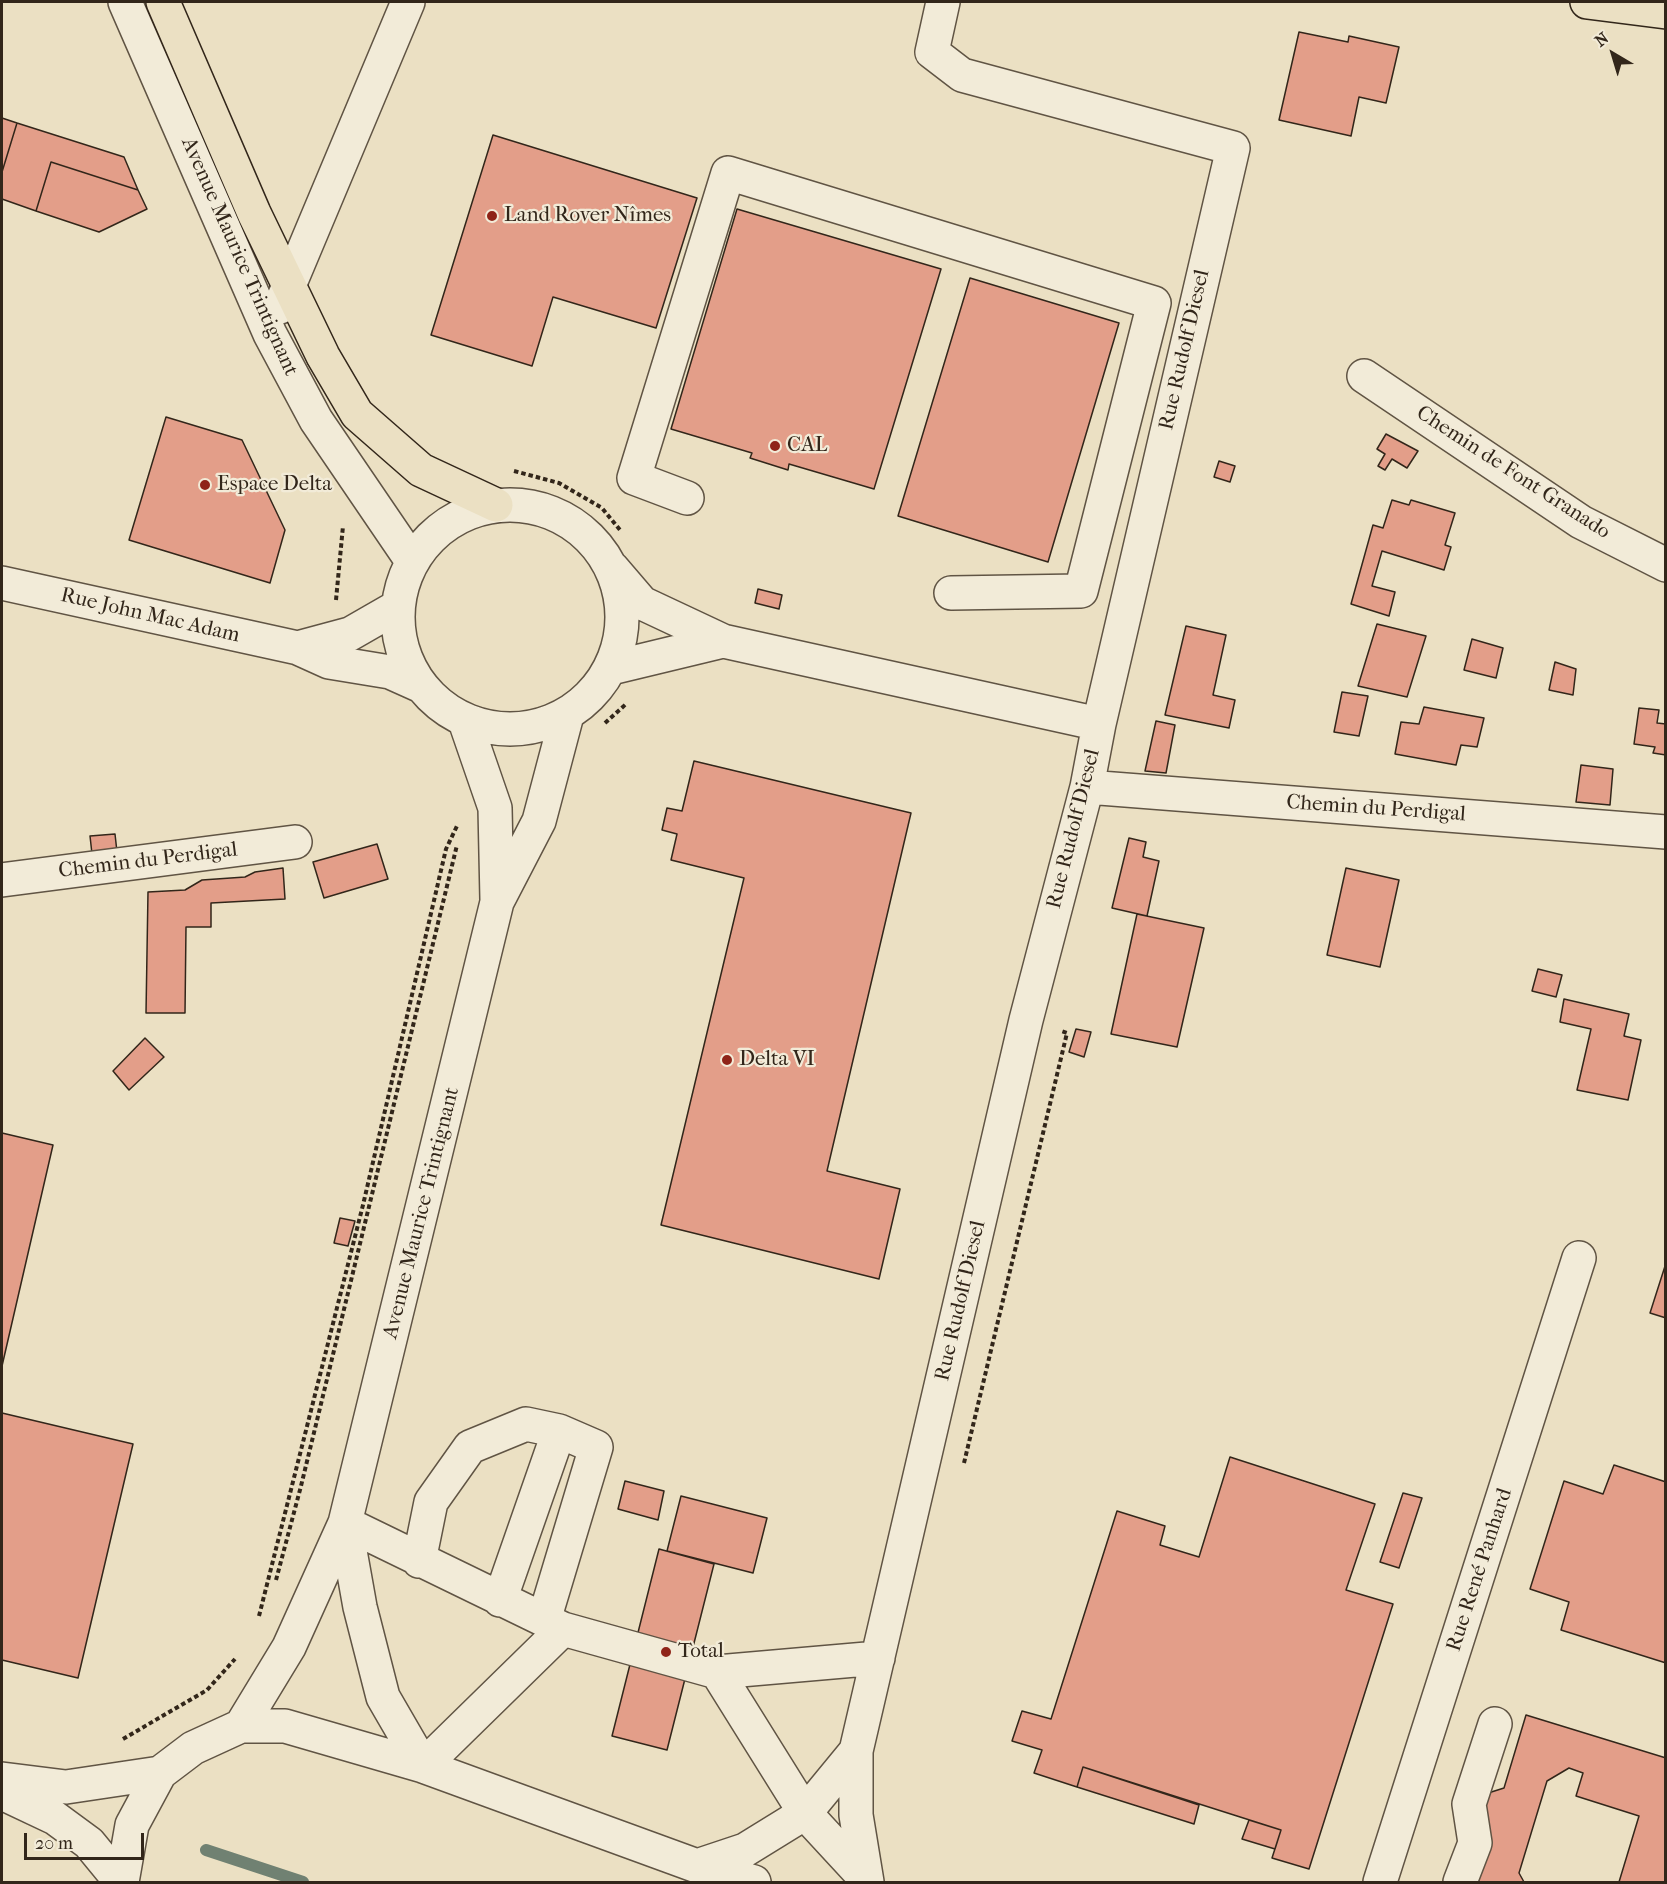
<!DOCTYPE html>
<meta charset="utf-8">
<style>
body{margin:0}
#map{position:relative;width:1667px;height:1884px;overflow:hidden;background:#ebe0c3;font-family:"IM FELL French Canon",serif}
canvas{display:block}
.frame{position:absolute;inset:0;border:3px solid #32261a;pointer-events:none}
.north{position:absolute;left:1583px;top:24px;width:60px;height:60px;-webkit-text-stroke:4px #f2ebd8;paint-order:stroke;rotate:322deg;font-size:16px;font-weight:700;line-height:24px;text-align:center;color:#32261a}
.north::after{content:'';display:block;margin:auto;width:21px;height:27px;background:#32261a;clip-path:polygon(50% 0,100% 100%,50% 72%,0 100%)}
.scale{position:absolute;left:24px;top:1833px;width:120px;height:27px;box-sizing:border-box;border:3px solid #32261a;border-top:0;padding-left:8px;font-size:18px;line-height:21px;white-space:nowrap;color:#32261a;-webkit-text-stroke:4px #f2ebd8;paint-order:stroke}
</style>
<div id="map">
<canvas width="1667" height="1884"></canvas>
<div class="frame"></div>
<div class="north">N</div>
<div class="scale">20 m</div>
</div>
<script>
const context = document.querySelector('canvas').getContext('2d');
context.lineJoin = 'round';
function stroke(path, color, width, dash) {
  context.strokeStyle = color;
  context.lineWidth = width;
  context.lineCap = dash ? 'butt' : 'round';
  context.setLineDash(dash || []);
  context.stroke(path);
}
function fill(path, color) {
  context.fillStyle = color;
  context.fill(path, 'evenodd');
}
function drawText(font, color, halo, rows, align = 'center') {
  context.font = font + ' "IM FELL French Canon",serif';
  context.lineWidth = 4.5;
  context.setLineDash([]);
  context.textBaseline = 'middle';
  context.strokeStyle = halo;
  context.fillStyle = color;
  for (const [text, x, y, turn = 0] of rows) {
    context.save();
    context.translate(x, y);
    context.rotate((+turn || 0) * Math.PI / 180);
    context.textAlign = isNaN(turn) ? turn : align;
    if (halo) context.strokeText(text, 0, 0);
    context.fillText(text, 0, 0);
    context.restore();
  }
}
stroke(new Path2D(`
 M206 1850 303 1882`), '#708172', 12);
const building = new Path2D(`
 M1299 32 1348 42 1349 36 1399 47 1386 103 1359 97 1351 136 1279 120Z
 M2 118 17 123 2 172Z
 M17 123 124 157 138 190 51 162 36 211 2 199V172Z
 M493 135 697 198 656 328 553 297 532 366 431 335Z
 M51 162 138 190 147 209 99 232 36 211Z
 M737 209 941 269 874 489 789 464 788 470 750 458 752 453 671 429Z
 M970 278 1119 323 1048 562 898 516Z
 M166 417 242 440 285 530 270 583 129 540Z
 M1386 434 1418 451 1407 468 1392 459 1385 470 1378 466 1385 454 1377 449Z
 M1219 461 1235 466 1230 482 1214 477Z
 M1392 500 1409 505 1411 500 1455 513 1445 545 1451 547 1444 570 1382 551 1372 586 1395 592 1389 616 1351 604 1373 525 1383 528Z
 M758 589 782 595 779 609 755 603Z
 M1377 624 1426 636 1407 697 1358 686Z
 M1186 626 1226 635 1213 695 1235 700 1229 728 1165 715Z
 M1472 639 1503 648 1496 678 1464 670Z
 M1555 662 1576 669 1573 695 1549 690Z
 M1342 692 1368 696 1359 736 1334 732Z
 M1424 707 1484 718 1477 747 1461 745 1456 765 1395 754 1401 722 1419 724Z
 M1639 708 1659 710 1657 723 1666 724V755L1653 753 1655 747 1634 744Z
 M1156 721 1175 725 1166 773 1145 771Z
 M694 761 911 813 827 1171 900 1189 879 1279 661 1225 744 878 671 860 677 834 662 830 667 808 682 811Z
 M1581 765 1613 769 1610 805 1576 802Z
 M115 834 117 852 92 854 90 836Z
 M1129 838 1146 842 1143 857 1159 861 1147 916 1112 908Z
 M377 844 388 879 324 898 313 862Z
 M283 868 285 899 211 903V927H186L185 1013H146L148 892 185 890 202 880 245 877 255 872Z
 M1346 868 1399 880 1380 967 1327 955Z
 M1137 914 1204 928 1177 1047 1111 1034Z
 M1538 969 1562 975 1556 997 1532 991Z
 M1564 999 1629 1014 1624 1036 1641 1040 1628 1100 1577 1090 1591 1029 1560 1022Z
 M1076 1029 1091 1032 1084 1057 1069 1052Z
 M145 1038 164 1057 129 1090 113 1071Z
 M2 1133 53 1145 2 1366Z
 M340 1218 355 1221 348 1246 334 1243Z
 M1666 1263V1318L1650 1313Z
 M2 1413 133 1444 78 1678 2 1660Z
 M1230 1457 1375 1504 1346 1590 1393 1604 1309 1869 1272 1858 1281 1830 1083 1767 1077 1787 1034 1773 1042 1750 1012 1741 1022 1711 1051 1719 1117 1511 1165 1526 1160 1545 1199 1557Z
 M1614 1465 1666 1482V1663L1561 1630 1569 1602 1530 1589 1564 1481 1603 1494Z
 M625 1481 664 1491 658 1520 618 1509Z
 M1403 1493 1422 1498 1399 1568 1380 1562Z
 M681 1496 767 1518 753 1573 667 1551Z
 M659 1549 714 1564 667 1750 612 1736Z
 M1526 1715 1666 1758V1882H1619L1639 1816 1576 1796 1583 1773 1569 1768 1547 1781 1519 1873 1524 1882H1474L1487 1832 1485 1794 1504 1788Z
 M1083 1767 1199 1805 1194 1824 1077 1787Z
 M1249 1820 1281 1830 1275 1849 1242 1839Z`);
fill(building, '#e39e89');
stroke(building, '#32261a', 1.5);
const minor = new Path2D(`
 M125 2 270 334 316 420 412 561
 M280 307 408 2
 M1364 376 1581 522 1666 565
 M687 498 634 478 728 173 1154 303 1081 591 951 593
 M398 617a112 112 0 1 1 224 0a112 112 0 1 1-224 0Z
 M612 568 642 603 723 641 1099 724 1233 148 962 75 932 52 943 2
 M2 583 298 648 329 662 390 672 419 685
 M298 648 350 634 397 607
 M611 668 723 641
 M465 721 495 808 497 900
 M1087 787 1666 832
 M2 880 295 842
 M345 1523 563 1629 717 1672 878 1658
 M345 1523 360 1607 383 1697 423 1766 563 1629
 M419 1561 431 1502 470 1447 526 1424 559 1431 500 1600
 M544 1620 596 1447 559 1431
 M717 1672 805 1813 865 1878
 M241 1726 289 1647 345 1523 497 902 539 821 567 715
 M2 1779 66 1787 160 1773
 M2 1793 55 1818 89 1843 121 1882
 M697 1866 745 1850 805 1813 856 1751
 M122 1882 132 1825 160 1773 193 1748 241 1726H285L423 1766 697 1866 754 1882
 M867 1882 856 1815V1751L1026 1020 1087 787 1099 724
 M1380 1882 1579 1258
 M1460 1882 1475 1843 1469 1804 1495 1724`);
const highway = new Path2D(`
 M163 2 254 213 323 356 357 414 421 470 496 505
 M1587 2 1666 12`);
stroke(minor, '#605444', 36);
stroke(highway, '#32261a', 36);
stroke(new Path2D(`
 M514 471 559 483 602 508 620 530
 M336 600 343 526
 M605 723 626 704
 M964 1463 1067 1033 1061 1031
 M276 1580 301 1486 457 845
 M259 1616 363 1205 446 849 457 826
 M123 1739 207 1690 235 1659`), '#32261a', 4, [4.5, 3]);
stroke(minor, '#f2ebd8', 33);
stroke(highway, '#ebe0c3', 33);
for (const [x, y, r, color] of [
 [492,216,6,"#8f2418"],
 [775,446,6,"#8f2418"],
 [205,485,6,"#8f2418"],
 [727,1060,6,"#8f2418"],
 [666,1652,6,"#8f2418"]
]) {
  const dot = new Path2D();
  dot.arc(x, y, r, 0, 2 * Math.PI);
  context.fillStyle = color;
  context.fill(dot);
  stroke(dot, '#f2ebd8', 2);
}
drawText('21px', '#32261a', '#f2ebd8', [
 ["Land Rover Nîmes",504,216],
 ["CAL",787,446],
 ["Espace Delta",217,485],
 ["Delta VI",739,1060],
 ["Total",678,1652]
], 'left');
drawText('21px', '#32261a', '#f2ebd8', [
 ["Avenue Maurice Trintignant",239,257,66],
 ["Rue Rudolf Diesel",1185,350,-77],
 ["Chemin de Font Granado",1513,473,33],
 ["Rue John Mac Adam",150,616,13],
 ["Chemin du Perdigal",1376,809,4],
 ["Rue Rudolf Diesel",1074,829,-76],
 ["Chemin du Perdigal",148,861,-7],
 ["Avenue Maurice Trintignant",422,1213,-76],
 ["Rue Rudolf Diesel",961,1301,-77],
 ["Rue René Panhard",1480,1570,-72]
]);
</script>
